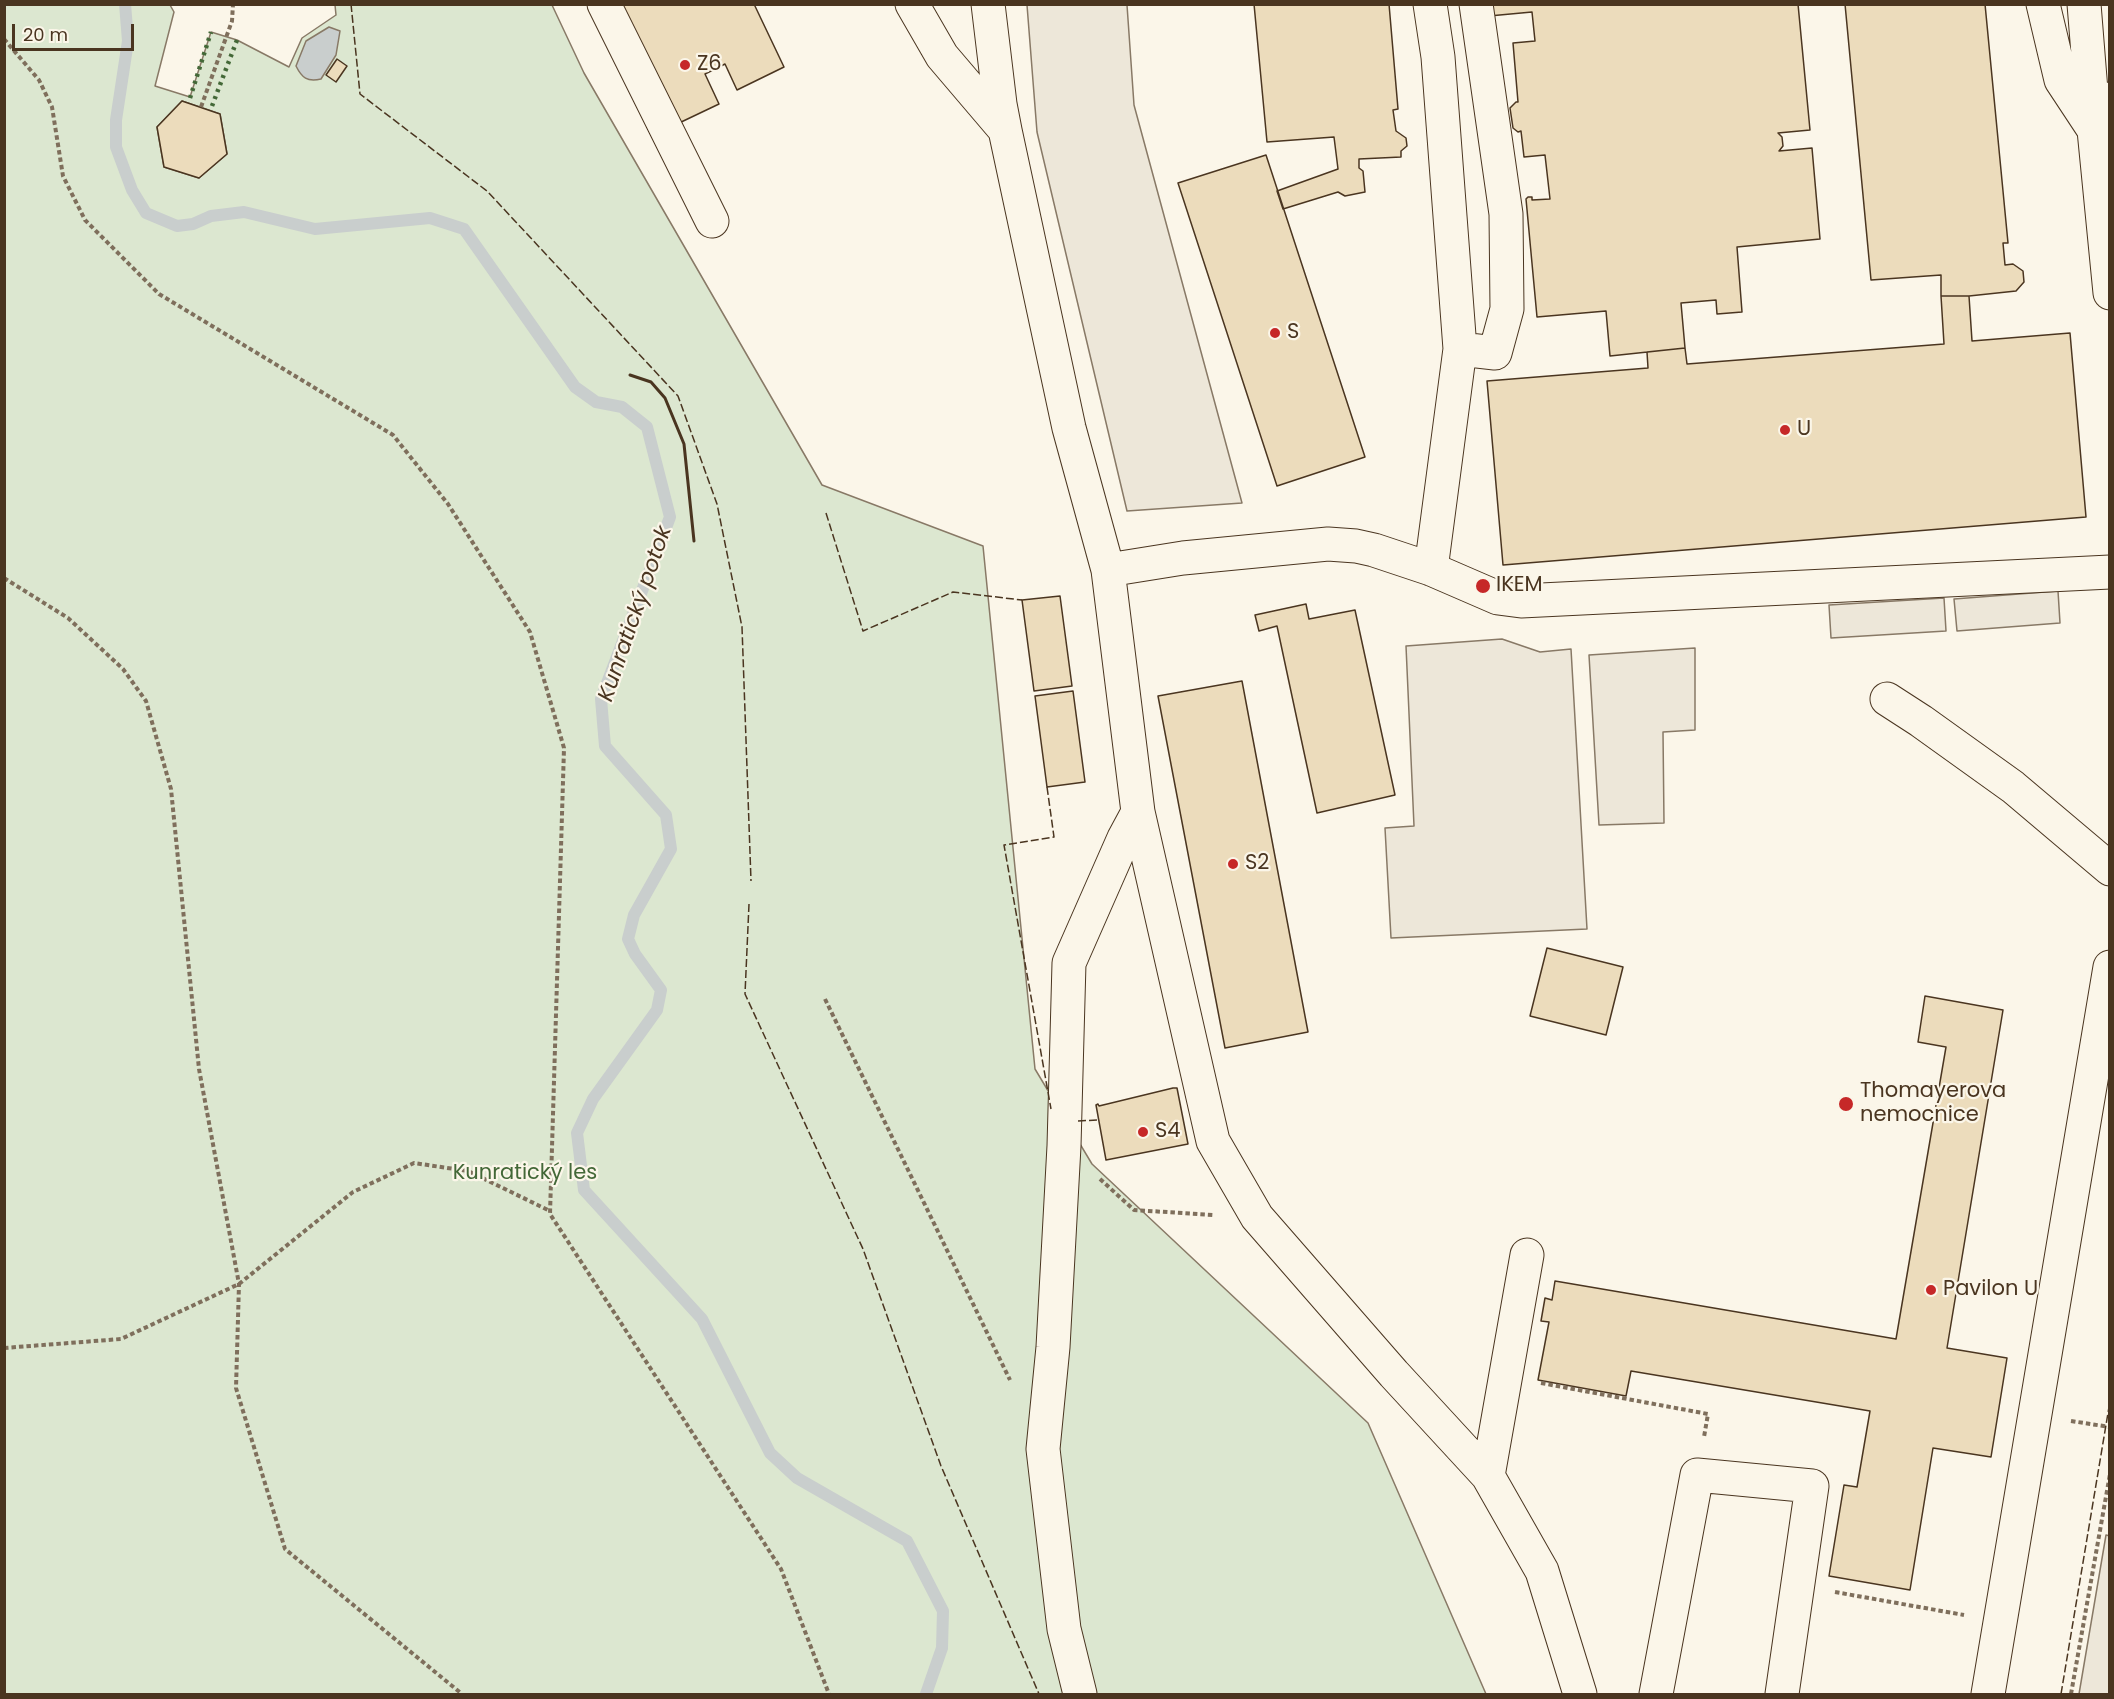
<!DOCTYPE html>
<meta charset="utf-8">
<style>
body{margin:0}
#map{position:relative;width:2114px;height:1699px;overflow:hidden;background:#fbf6e9;font-family:Poppins,sans-serif}
canvas{display:block}
.frame{position:absolute;inset:0;border:6px solid #4a3520;pointer-events:none}
.scale{position:absolute;left:12px;top:24px;width:122px;height:27px;box-sizing:border-box;border:3px solid #4a3520;border-top:0;padding-left:8px;font-size:18px;line-height:21px;white-space:nowrap;color:#4a3520;-webkit-text-stroke:4px #fbf6e9;paint-order:stroke}
</style>
<div id="map">
<canvas width="2114" height="1699"></canvas>
<div class="frame"></div>
<div class="scale">20 m</div>
</div>
<script>
const context = document.querySelector('canvas').getContext('2d');
context.lineJoin = 'round';
function fill(path, color) {
  context.fillStyle = color;
  context.fill(path, 'evenodd');
}
function stroke(path, color, width, dash) {
  context.strokeStyle = color;
  context.lineWidth = width;
  context.lineCap = dash ? 'butt' : 'round';
  context.setLineDash(dash || []);
  context.stroke(path);
}
function drawText(font, color, halo, rows, align = 'center') {
  context.font = font + ' Poppins,sans-serif';
  context.lineWidth = 4.5;
  context.setLineDash([]);
  context.textBaseline = 'middle';
  context.strokeStyle = halo;
  context.fillStyle = color;
  for (const [text, x, y, turn = 0] of rows) {
    context.save();
    context.translate(x, y);
    context.rotate((+turn || 0) * Math.PI / 180);
    context.textAlign = isNaN(turn) ? turn : align;
    if (halo) context.strokeText(text, 0, 0);
    context.fillText(text, 0, 0);
    context.restore();
  }
}
const green = new Path2D(`
 M5 5H170L174 12 155 86 190 97 211 32 237 40 289 67 302 38 336 15 335 5H552L584 73 822 485 983 546 1035 1069 1092 1164 1368 1423 1486 1694H5ZM182 101 220 114 227 154 199 178 164 167 157 127Z`);
fill(green, '#dce7d0');
stroke(green, '#887966', 1.5);
const parking = new Path2D(`
 M1027 5H1127L1134 105 1242 503 1127 511 1037 132Z
 M2058 591 2060 623 1957 631 1954 599Z
 M1944 598 1946 631 1831 638 1829 605Z
 M1502 639 1540 652 1571 649 1587 929 1391 938 1385 828 1414 826 1406 646Z
 M1695 648V730L1663 732 1664 823 1599 825 1589 655Z
 M2106 1535 2110 1536 2109 1694H2079Z`);
fill(parking, '#ede7d9');
stroke(parking, '#887966', 1.5);
const water = new Path2D(`
 M329 27 340 31 336 55 321 79C307 82 302 78 296 66L306 41Z`);
fill(water, '#c9cecd');
stroke(water, '#887966', 1.5);
stroke(new Path2D(`
 M125 4 128 41 116 120V147L132 190 146 213 177 226 193 224 211 216 244 212 315 229 430 218 464 229 575 387 596 402 622 407 647 427 670 517 601 699 605 746 666 815 671 849 634 915 628 939 635 954 661 990 657 1010 593 1099 577 1133 584 1190 702 1319 770 1453 797 1478 907 1541 943 1611 942 1648 926 1694`), '#c9cecd', 12);
const building = new Path2D(`
 M617 4H754L784 67 737 90 725 64 705 74 719 104 677 124Z
 M1254 4H1389L1398 109 1393 110 1396 131 1406 138 1407 146 1401 151V157L1359 159V168L1363 171 1365 192 1345 196 1338 192 1283 209 1277 191 1338 169 1334 137 1267 142Z
 M1488 4H1798L1810 130 1778 133 1782 137 1783 146 1779 151 1812 148 1820 239 1737 247 1742 312 1717 314 1716 300 1681 303 1685 348 1610 356 1606 311 1537 317 1526 199 1528 197H1532V200L1550 199 1545 155 1524 157 1521 131 1518 132 1513 128 1510 108 1516 102H1518L1513 43 1535 41 1532 12 1489 16Z
 M1845 4H1985L2008 243H2003L2005 265 2013 264 2023 271 2024 282 2016 291 1969 296H1941V275L1871 280Z
 M337 59 347 66 336 82 326 75Z
 M182 101 220 114 227 154 199 178 164 167 157 127Z
 M1266 155 1365 457 1277 486 1178 183Z
 M1941 296H1969L1972 341 2070 333 2086 517 1503 565 1487 381 1648 368 1647 352 1685 348 1687 364 1944 344Z
 M1060 596 1072 686 1034 691 1022 600Z
 M1306 604 1309 619 1355 610 1395 795 1317 813 1277 626 1259 631 1255 615Z
 M1242 681 1308 1032 1225 1048 1158 696Z
 M1073 691 1085 782 1047 787 1035 696Z
 M1547 948 1623 967 1606 1035 1530 1016Z
 M1925 996 2003 1010 1947 1348 2007 1358 1991 1457 1933 1448 1910 1590 1829 1576 1844 1485 1857 1487 1870 1411 1631 1371 1626 1396 1538 1380 1549 1322 1541 1321 1545 1298 1552 1300 1555 1281 1896 1339 1946 1047 1918 1042Z
 M1173 1088H1177L1188 1144 1106 1160 1096 1105 1098 1104 1099 1106Z`);
fill(building, '#ecdcbc');
stroke(building, '#4a3520', 1.5);
const minor = new Path2D(`
 M604 4 712 221
 M912 4 942 56 1005 130
 M988 4 1000 104 1005 130 1069 428 1108 570 1138 812 1213 1141 1257 1217 1394 1374 1488 1476 1542 1571 1580 1694
 M1430 4 1438 57 1460 349 1431 569
 M2043 4 2061 80 2094 130
 M2084 4 2094 128
 M2110 99 2094 130 2110 293
 M1460 349 1495 353 1507 309 1506 214 1476 4
 M1108 570 1183 558 1328 544 1356 546 1374 550 1431 569 1498 598 1521 601 2110 572
 M1887 699 1921 721 2013 787 2110 869
 M1488 1476 1527 1255
 M1080 1694 1064 1629 1043 1449 1053 1347 1064 1146 1069 963 1124 838 1138 812
 M1656 1694 1697 1475 1812 1486 1782 1694
 M1988 1694 2110 967`);
stroke(minor, '#4a3520', 35);
stroke(new Path2D(`
 M4 39 39 80 52 107 63 176 85 220 159 294 393 435 448 504 530 632 564 748 550 1214 781 1569 829 1694
 M201 107 232 21 233 4
 M4 578 68 618 123 669 146 701 171 789 199 1069 239 1284 236 1388 285 1549 462 1694
 M825 999 1010 1380
 M1100 1179 1134 1210 1213 1215
 M4 1348 121 1339 239 1284 353 1192 414 1163 468 1171 550 1211
 M1541 1383 1708 1414 1704 1437
 M2071 1421 2110 1427
 M1835 1592 1964 1615
 M2071 1694 2110 1474`), '#7f6f5c', 4, [4.5, 3]);
stroke(minor, '#fbf6e9', 33);
stroke(new Path2D(`
 M190 98 211 32
 M212 106 237 40`), '#436837', 4.5, [3, 4.5]);
stroke(new Path2D(`
 M351 4 360 94 487 191 678 396 717 504 742 627 751 881
 M826 513 863 631 953 592 1022 600
 M1047 787 1054 837 1004 845 1051 1109
 M749 904 745 994 863 1249 941 1466 1039 1694
 M1078 1121 1098 1120
 M2109 1509 2110 1507
 M2061 1694 2110 1401`), '#4a3520', 1.5, [8, 3]);
stroke(new Path2D(`
 M630 375 651 382 665 398 684 444 694 541`), '#4a3520', 3);
for (const [x, y, r, color] of [
 [685,65,6,"#c62828"],
 [1275,333,6,"#c62828"],
 [1785,430,6,"#c62828"],
 [1483,586,8,"#c62828"],
 [1233,864,6,"#c62828"],
 [1846,1104,8,"#c62828"],
 [1143,1132,6,"#c62828"],
 [1931,1290,6,"#c62828"]
]) {
  const dot = new Path2D();
  dot.arc(x, y, r, 0, 2 * Math.PI);
  context.fillStyle = color;
  context.fill(dot);
  stroke(dot, '#fbf6e9', 2);
}
drawText('21px', '#4a3520', '#fbf6e9', [
 ["Z6",697,65],
 ["S",1287,333],
 ["U",1797,430],
 ["IKEM",1496,586],
 ["S2",1245,864],
 ["Thomayerova",1860,1092],
 ["nemocnice",1860,1116],
 ["S4",1155,1132],
 ["Pavilon U",1943,1290]
], 'left');
drawText('21px', '#436837', '#fbf6e9', [
 ["Kunratický les",525,1174]
]);
drawText('italic 22px', '#4a3520', '#fbf6e9', [
 ["Kunratický potok",636,614,-71]
]);
</script>
